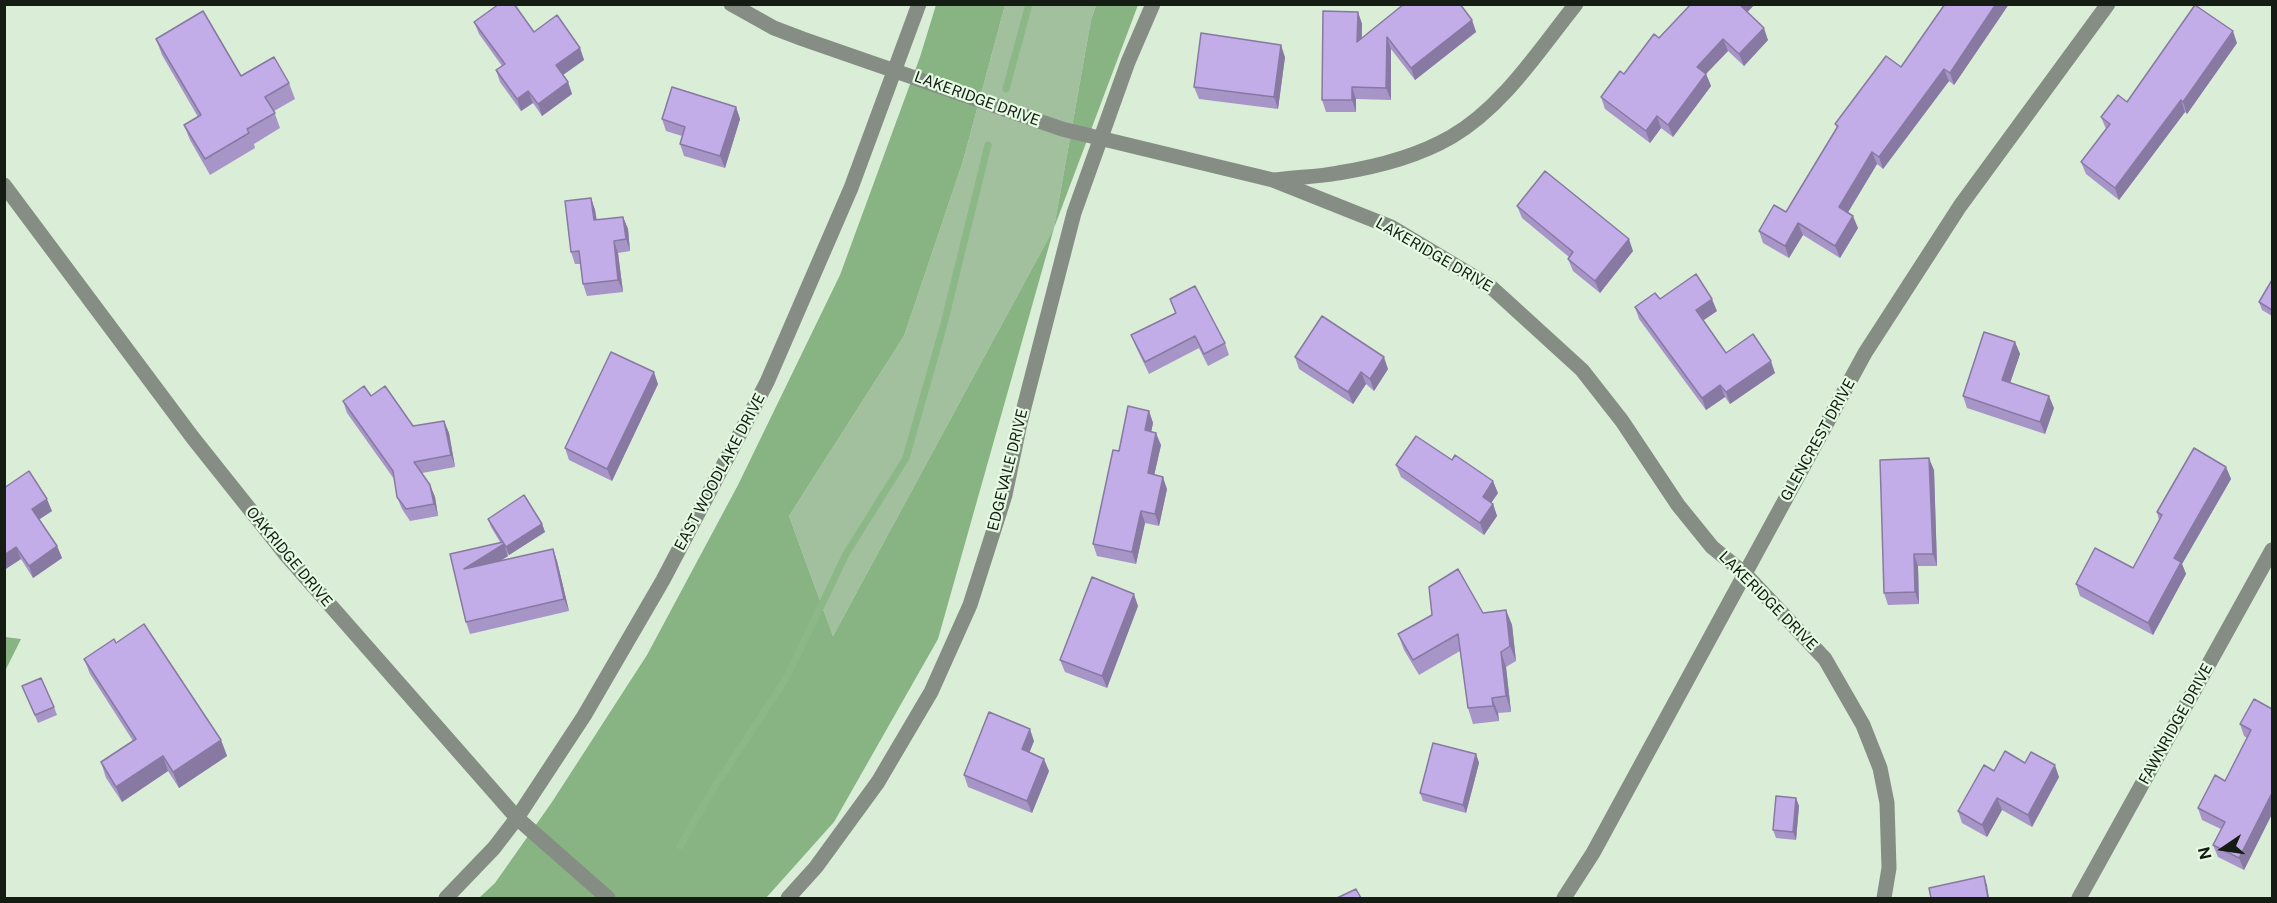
<!DOCTYPE html>
<style>
body{margin:0}
#map{position:relative;width:2277px;height:903px;overflow:hidden;background:#d9edd7;font-family:"Public Sans",sans-serif}
canvas{display:block}
.frame{position:absolute;inset:0;border:6px solid #151c14;pointer-events:none}
.north{position:absolute;left:2193px;top:819px;width:60px;height:60px;-webkit-text-stroke:4px #e6fbe4;paint-order:stroke;rotate:257deg;font-size:16px;font-weight:700;line-height:24px;text-align:center;color:#151c14}
.north::after{content:'';display:block;margin:auto;width:21px;height:27px;background:#151c14;clip-path:polygon(50% 0,100% 100%,50% 72%,0 100%)}
</style>
<div id="map">
<canvas width="2277" height="903"></canvas>
<div class="frame"></div>
<div class="north">N</div>
</div>
<script>
const context = document.querySelector('canvas').getContext('2d');
context.lineJoin = 'round';
function fill(path, color) {
  context.fillStyle = color;
  context.fill(path, 'evenodd');
}
function stroke(path, color, width, dash) {
  context.strokeStyle = color;
  context.lineWidth = width;
  context.lineCap = dash ? 'butt' : 'round';
  context.setLineDash(dash || []);
  context.stroke(path);
}
function drawText(font, color, halo, rows, align = 'center') {
  context.font = font + ' "Public Sans",sans-serif';
  context.lineWidth = 4.5;
  context.setLineDash([]);
  context.textBaseline = 'middle';
  context.strokeStyle = halo;
  context.fillStyle = color;
  for (const [text, x, y, turn = 0] of rows) {
    context.save();
    context.translate(x, y);
    context.rotate((+turn || 0) * Math.PI / 180);
    context.textAlign = isNaN(turn) ? turn : align;
    if (halo) context.strokeText(text, 0, 0);
    context.fillText(text, 0, 0);
    context.restore();
  }
}
fill(new Path2D(`
 M1005 5H1096L1091 20 1054 228 833 636 789 516 904 336 963 161Z`), '#a2bf9e');
fill(new Path2D(`
 M936 5H1005L963 161 904 336 789 516 833 636 1054 228 1091 20 1096 5H1138L1054 228 938 639 834 822 766 898H479L495 883 552 802 647 655 738 485 840 275 920 57Z
 M5 637 21 639 5 671 4 637Z`), '#87b482');
stroke(new Path2D(`
 M1006 89 1029 4
 M680 846 712 791 787 677 846 554 906 458 944 324 988 145`), '#8bb886', 7);
stroke(new Path2D(`
 M731 4 774 28 803 39 1062 129 1273 180 1391 227 1491 287 1582 370 1622 421 1678 505 1712 547 1745 574 1825 659 1863 725 1880 768 1887 803 1889 868 1884 898
 M1275 180C1296 177 1317 177 1338 173 1376 167 1418 156 1451 137 1503 107 1539 50 1576 4
 M4 185 193 438 287 556 517 818 608 898
 M446 898 494 848 517 818 584 716 663 580 767 382 851 188 919 4
 M788 898 816 867 878 782 931 692 970 605 1005 495 1020 423 1074 213 1128 62 1153 4
 M1564 898 1593 853 1865 353 1960 206 2108 4
 M2079 898 2272 550`), '#858d84', 15);
fill(new Path2D(`
 M1691 4H1754V5L1747 12 1768 40 1744 66 1728 51 1706 74 1711 86 1673 137 1661 128 1650 143 1605 109 1601 97 1624 74Z
 M1945 4H2009L1954 85 1949 81 1883 169 1877 164 1848 212 1858 228 1840 258 1803 235 1789 258 1763 243 1759 231 1786 212 1837 128 1835 124 1901 67Z
 M1358 12 1362 24V38L1472 20 1476 32 1415 80 1391 49V100L1356 99V112H1326L1322 100Z
 M474 22 534 32 580 48 584 60 563 75 568 82 572 94 542 116 533 103 521 111 500 82 496 70 502 66 479 34Z
 M156 39 241 76 289 83 295 99 274 111 280 128 254 144 255 148 210 175 190 140 184 125 198 117 162 55Z
 M2237 43 2187 114 2185 112 2119 200 2086 174 2081 162 2106 129 2101 117 2127 102Z
 M1285 57 1278 109 1199 99 1194 87Z
 M736 107 740 119 725 168 684 156 680 144 682 136 666 131 662 119Z
 M591 198 595 210 597 220 623 217 628 229 630 251 618 253 623 292 587 296 583 284 580 264H575L571 252Z
 M1517 206 1633 251 1600 293 1573 271 1568 259 1569 257 1522 218Z
 M2272 280V316L2262 310 2259 302Z
 M1170 299 1225 343 1229 355 1208 366 1199 348 1149 374 1136 347 1131 335 1175 313Z
 M1660 299 1717 311 1703 320 1726 353 1775 373 1730 404 1725 397 1706 410 1639 319 1635 307Z
 M2015 342 2020 354 2010 383 2054 408 2045 434 1967 408 1963 396Z
 M1295 357 1388 369 1374 391 1366 384 1353 404 1299 369Z
 M658 384 612 481 569 460 565 448Z
 M371 396 413 426 444 421 449 433 455 467 422 473 430 485 435 497 438 516 410 521 402 509 397 497 394 479 347 413 343 401Z
 M1149 411 1153 423 1151 432 1161 445 1154 475 1167 489 1159 526 1145 523 1136 564 1097 556 1093 544Z
 M1396 465 1498 493 1491 503 1493 504 1497 516 1484 535 1401 477Z
 M2226 467 2231 479 2182 564 2186 574 2153 635 2080 596 2076 584 2133 568 2159 520 2157 512Z
 M1934 470 1937 566H1918L1919 604 1888 605 1884 593Z
 M4 488 52 511 39 519 57 546 62 558 33 578 21 559 4 570Z
 M488 519 542 524 545 532 509 555 507 553 508 556 500 561 553 549 557 561 569 611 470 634 466 622 500 542 491 527Z
 M1138 606 1107 688 1065 672 1060 660Z
 M1506 610 1512 625 1516 661 1506 667 1511 712 1498 713 1499 721 1473 724 1468 708 1460 651 1419 675 1404 650 1398 634 1483 613Z
 M116 643 221 740 227 756 179 788 168 771 122 802 106 778 101 762 133 741 90 674 84 659Z
 M22 686 54 707 57 715 38 723Z
 M2272 709V814L2244 870 2218 857 2213 845 2221 829 2202 820 2198 808 2225 781 2247 738 2244 736 2240 724Z
 M1034 741 1029 753 1049 771 1032 813 968 787 964 775Z
 M1476 754 1479 763 1466 813 1423 801 1420 793Z
 M2025 763 2059 777 2032 827 2002 810 1987 837 1962 823 1958 811 1994 771Z
 M1796 798 1799 806 1796 840 1776 838 1773 830Z`), '#a795c8');
fill(new Path2D(`
 M1739 4H1754V5L1744 16Z
 M1996 4H2009L1954 85 1950 73Z
 M1358 12 1362 24 1361 54 1357 42Z
 M1472 20 1476 32 1415 80 1411 68Z
 M1764 28 1768 40 1744 66 1739 54Z
 M2233 31 2237 43 2187 114 2183 102Z
 M1387 37 1391 49V100L1386 88Z
 M1723 39 1728 51 1701 79 1697 67Z
 M1281 45 1285 57 1278 109 1274 97Z
 M580 48 584 60 560 77 556 65Z
 M1944 69 1949 81 1883 169 1879 157Z
 M1706 74 1711 86 1673 137 1668 125Z
 M568 82 572 94 542 116 538 104Z
 M1352 87 1356 99V112L1352 100Z
 M528 91 533 103 521 111 517 99Z
 M2181 100 2185 112 2119 200 2115 188Z
 M736 107 740 119 725 168 720 156Z
 M1657 116 1661 128 1650 143 1646 131Z
 M1872 152 1877 164 1844 219 1839 207Z
 M591 198 595 210 598 232 594 220Z
 M1853 216 1858 228 1840 258 1835 246Z
 M623 217 628 229 630 251 626 239Z
 M1798 223 1803 235 1789 258 1785 246Z
 M1629 239 1633 251 1600 293 1595 281Z
 M614 241 618 253 623 292 618 280Z
 M1712 299 1717 311 1701 322 1696 310Z
 M2015 342 2020 354 2007 392 2002 380Z
 M1384 357 1388 369 1374 391 1370 379Z
 M1771 361 1775 373 1730 404 1726 392Z
 M654 372 658 384 612 481 607 469Z
 M1361 372 1366 384 1353 404 1348 392Z
 M1720 385 1725 397 1706 410 1702 398Z
 M2049 396 2054 408 2045 434 2040 422Z
 M1149 411 1153 423 1149 442 1145 430Z
 M444 421 449 433 455 467 451 455Z
 M1156 433 1161 445 1152 485 1148 473Z
 M1929 458 1934 470 1937 566 1933 554Z
 M2226 467 2231 479 2182 564 2186 574 2153 635 2148 623 2174 558Z
 M1163 477 1167 489 1159 526 1155 514Z
 M1493 481 1498 493 1487 509 1483 497Z
 M430 485 435 497 438 516 434 504Z
 M47 499 52 511 37 521 32 509Z
 M1493 504 1497 516 1484 535 1480 523Z
 M1141 511 1145 523 1136 564 1132 552Z
 M542 524 545 532 509 555 506 547Z
 M504 544 508 556 469 581 464 569Z
 M57 546 62 558 33 578 29 566Z
 M16 547 21 559 4 570V555Z
 M553 549 557 561 569 611 564 599Z
 M1914 554 1918 566 1919 604 1915 592Z
 M1134 594 1138 606 1107 688 1102 676Z
 M1506 610 1512 625 1516 661 1510 646Z
 M1501 652 1506 667 1511 712 1506 696Z
 M1492 698 1498 713 1499 721 1493 706Z
 M1030 729 1034 741 1026 761 1022 749Z
 M221 740 227 756 179 788 173 772Z
 M1476 754 1479 763 1466 813 1463 805Z
 M163 756 168 771 122 802 116 787Z
 M1044 759 1049 771 1032 813 1027 801Z
 M2055 765 2059 777 2032 827 2028 815Z
 M2272 793V814L2244 870 2239 858Z
 M1796 798 1799 806 1796 840 1793 832Z
 M1997 798 2002 810 1987 837 1982 825Z
 M1984 876 1987 885 1989 898H1988Z`), '#8879a2');
const building = new Path2D(`
 M499 4H514L534 32 557 15 580 48 556 65 568 82 538 104 528 91 517 99 496 70 505 64 474 22Z
 M1404 4H1460L1472 20 1411 68 1387 37 1386 88 1352 87V100H1322L1323 11 1358 12 1357 42Z
 M1691 4H1739L1764 28 1739 54 1723 39 1697 67 1706 74 1668 125 1657 116 1646 131 1601 97 1620 71 1624 74 1654 34 1659 38Z
 M1945 4H1996L1950 73 1944 69 1879 157 1872 152 1839 207 1853 216 1835 246 1798 223 1785 246 1759 231 1774 205 1786 212 1838 126 1835 124 1886 56 1901 67Z
 M2195 5 2233 31 2183 102 2181 100 2115 188 2081 162 2110 124 2101 117 2118 95 2127 102Z
 M203 11 241 76 274 57 289 83 265 97 275 113 247 129 249 133 205 159 184 125 201 115 156 39Z
 M1201 33 1281 45 1274 97 1194 87Z
 M672 87 736 107 720 156 680 144 685 127 662 119Z
 M1545 171 1629 239 1595 281 1568 259 1573 252 1517 206Z
 M591 198 594 220 623 217 626 239 614 241 618 280 583 284 579 251 571 252 565 201Z
 M1696 274 1712 299 1696 310 1726 353 1753 334 1771 361 1726 392 1720 385 1702 398 1635 307 1655 293 1660 299Z
 M2272 280V310L2259 302Z
 M1195 286 1225 343 1204 354 1195 336 1145 362 1131 335 1176 313 1170 299Z
 M1322 316 1384 357 1370 379 1361 372 1348 392 1295 357Z
 M1984 332 2015 342 2002 380 2049 396 2040 422 1963 396Z
 M611 352 654 372 607 469 565 448Z
 M364 386 371 396 385 386 413 426 444 421 451 455 414 462 430 485 434 504 406 509 397 497 393 471 343 401Z
 M1128 406 1149 411 1145 430 1156 433 1148 473 1163 477 1155 514 1141 511 1132 552 1093 544 1113 450 1119 451Z
 M1416 436 1452 460 1455 455 1493 481 1483 497 1493 504 1480 523 1396 465Z
 M2194 448 2226 467 2174 558 2181 562 2148 623 2076 584 2095 548 2133 568 2162 515 2157 512Z
 M1929 458 1933 554H1914L1915 592 1884 593 1880 460Z
 M29 471 47 499 32 509 57 546 29 566 16 547 4 555V488Z
 M524 495 542 524 506 547 488 519Z
 M503 542 504 544 464 569 553 549 564 599 466 622 450 554Z
 M1458 569 1483 613 1506 610 1510 646 1501 652 1506 696 1492 698 1493 706 1468 708 1458 634 1413 660 1398 634 1432 615 1429 587Z
 M1092 577 1134 594 1102 676 1060 660Z
 M144 624 221 740 173 772 163 756 116 787 101 762 136 739 84 659 114 639 116 643Z
 M41 678 54 707 35 715 22 686Z
 M2254 699 2272 709V793L2239 858 2213 845 2225 822 2198 808 2215 775 2225 781 2251 730 2240 724Z
 M989 712 1030 729 1022 749 1044 759 1027 801 964 775Z
 M1433 743 1476 754 1463 805 1420 793Z
 M2005 751 2025 763 2031 752 2055 765 2028 815 1997 798 1982 825 1958 811 1984 765 1994 771Z
 M1776 796 1796 798 1793 832 1773 830Z
 M1984 876 1988 898H1931L1929 888Z
 M1356 889 1361 898H1337Z`);
fill(building, '#c2ade8');
stroke(building, '#8879a2', 1.5);
drawText('15px', '#151c14', '#e6fbe4', [
 ["LAKERIDGE DRIVE",977,99,20],
 ["LAKERIDGE DRIVE",1434,255,30],
 ["GLENCREST DRIVE",1818,440,-61],
 ["EDGEVALE DRIVE",1008,470,-76],
 ["EAST WOODLAKE DRIVE",720,472,-62],
 ["OAKRIDGE DRIVE",289,557,50],
 ["LAKERIDGE DRIVE",1768,601,45],
 ["FAWNRIDGE DRIVE",2176,724,-61]
]);
</script>
